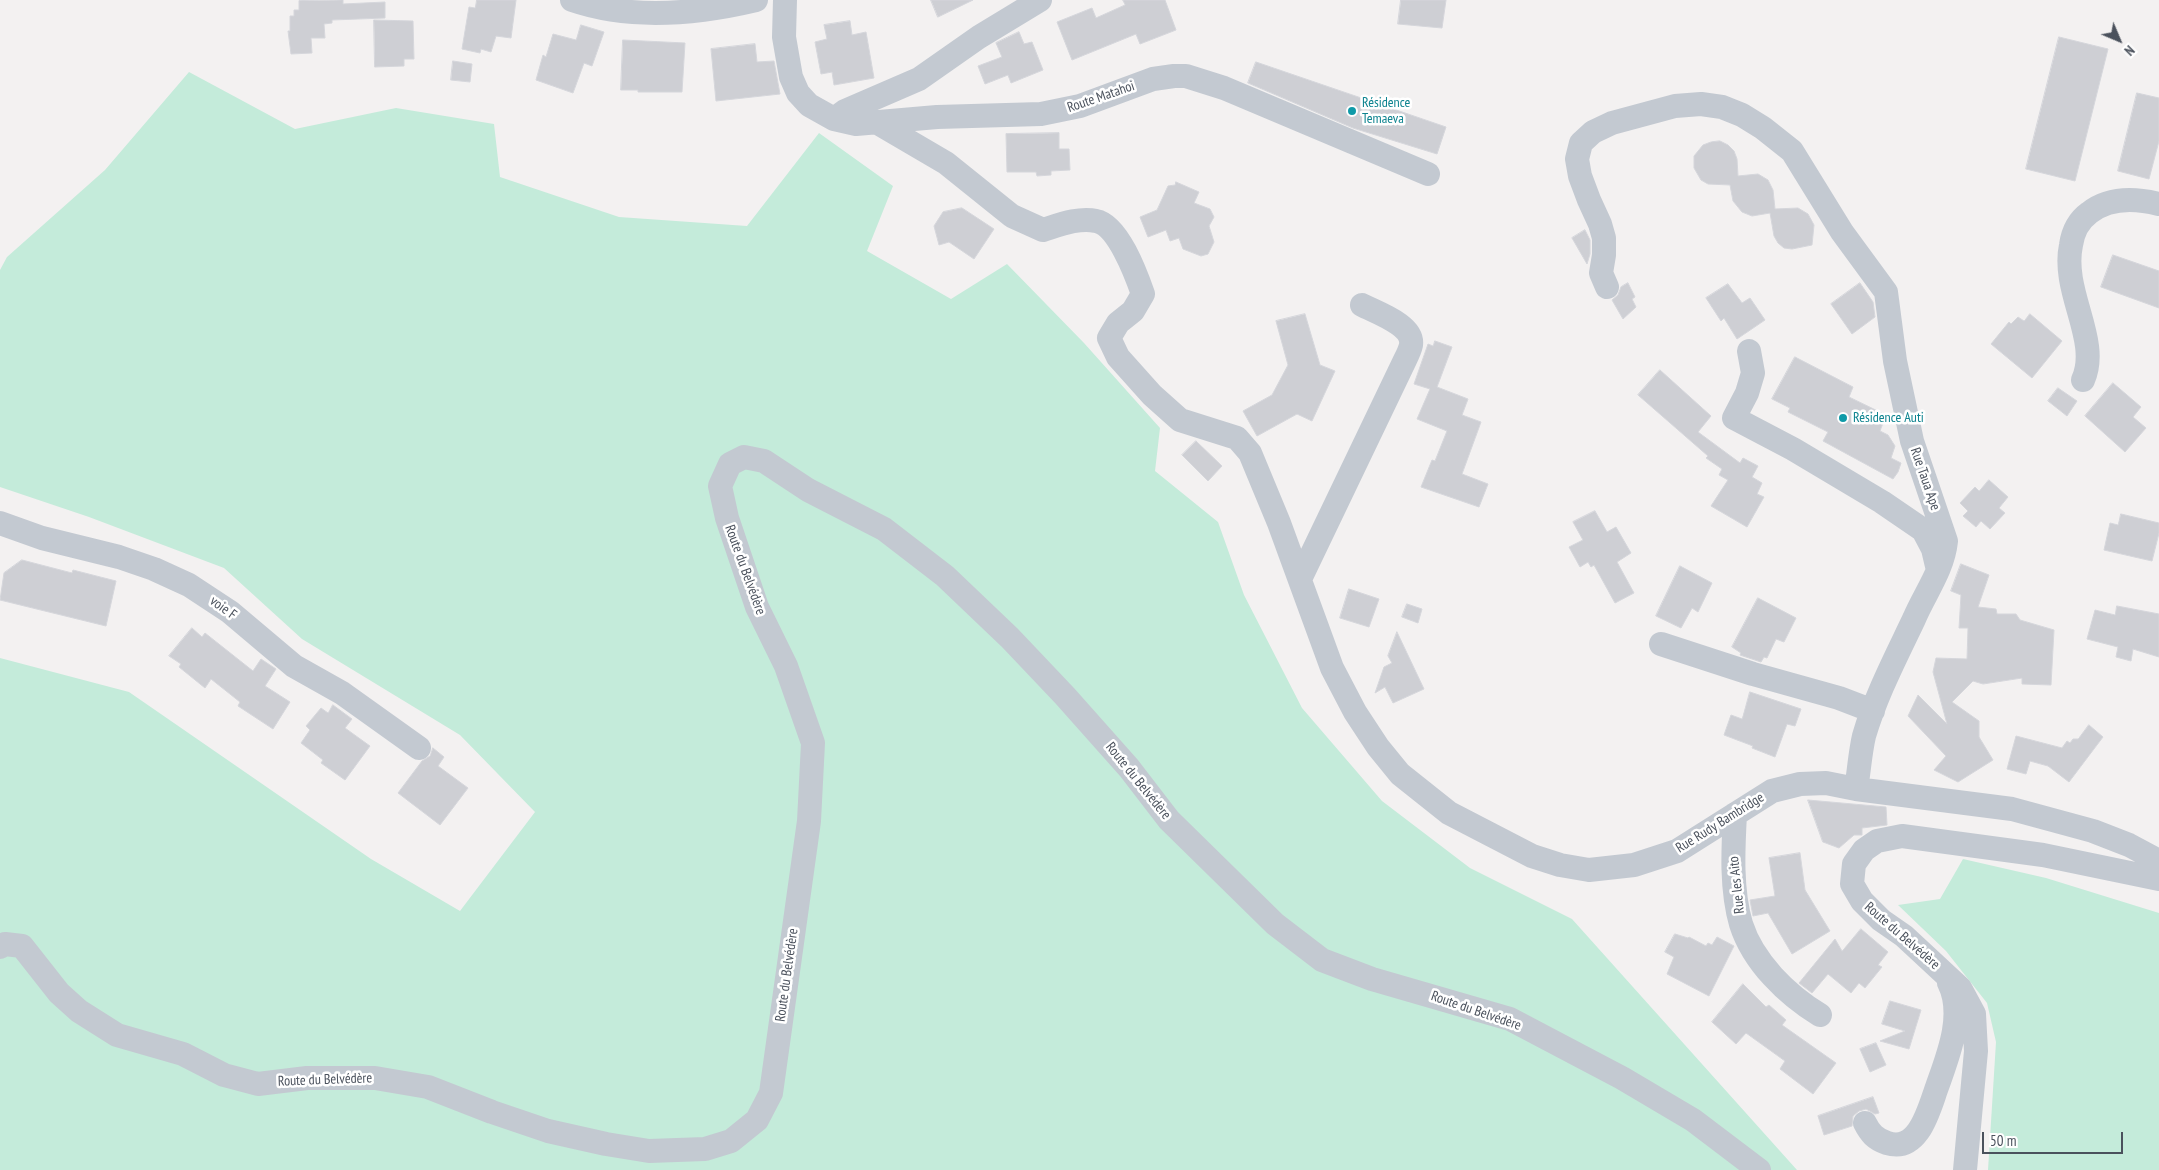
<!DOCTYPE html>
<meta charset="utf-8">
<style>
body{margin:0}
#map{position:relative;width:2159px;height:1170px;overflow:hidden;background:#f3f1f1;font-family:"PT Sans Narrow",sans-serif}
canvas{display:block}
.north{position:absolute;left:2094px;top:15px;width:50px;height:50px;-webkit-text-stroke:4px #fff;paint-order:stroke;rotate:135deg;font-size:14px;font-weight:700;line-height:20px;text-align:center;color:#4a515c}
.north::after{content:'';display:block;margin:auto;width:18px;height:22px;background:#4a515c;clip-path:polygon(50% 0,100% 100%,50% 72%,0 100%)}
.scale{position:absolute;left:1982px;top:1132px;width:141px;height:22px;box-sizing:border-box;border:2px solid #4a515c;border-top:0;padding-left:6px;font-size:15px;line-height:18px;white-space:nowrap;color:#4a515c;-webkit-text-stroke:4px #fff;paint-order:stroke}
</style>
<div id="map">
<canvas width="2159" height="1170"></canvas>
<div class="north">N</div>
<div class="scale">50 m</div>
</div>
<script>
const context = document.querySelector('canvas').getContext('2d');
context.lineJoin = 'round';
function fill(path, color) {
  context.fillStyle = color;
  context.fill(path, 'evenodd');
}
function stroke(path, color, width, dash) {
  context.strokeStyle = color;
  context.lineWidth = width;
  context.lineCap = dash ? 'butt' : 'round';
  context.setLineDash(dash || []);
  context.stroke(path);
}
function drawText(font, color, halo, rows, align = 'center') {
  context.font = font + ' "PT Sans Narrow",sans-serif';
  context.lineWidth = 5;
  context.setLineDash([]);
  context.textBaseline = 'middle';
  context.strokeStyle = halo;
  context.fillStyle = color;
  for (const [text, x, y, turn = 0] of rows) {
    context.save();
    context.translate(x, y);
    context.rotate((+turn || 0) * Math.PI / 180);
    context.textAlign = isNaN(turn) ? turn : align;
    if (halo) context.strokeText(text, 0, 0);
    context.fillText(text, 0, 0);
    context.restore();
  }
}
fill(new Path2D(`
 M189 72 295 129 396 108 494 124 500 177 619 217 747 226 819 133 893 186 867 251 951 299 1007 264 1084 343 1160 428 1155 471 1218 522 1244 595 1302 708 1382 801 1470 868 1572 919 1797 1170H0V658L129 692 371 859 460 911 535 812 460 735 302 639 224 568 89 517 0 487V270L7 257 105 170Z
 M1963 859 2046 878 2159 913V1170H1988L1996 1042 1987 1003 1946 951 1898 905 1940 899Z`), '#c4ebda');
const building = new Path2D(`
 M343 0V4L385 2V18L332 20V23L324 24 325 38H311L312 53 291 54 288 31H290V16H294V10H299V1Z
 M477 0H516L511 38 496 36 491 52 481 49 480 53 462 49 469 7 475 8Z
 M931 0H973L938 17Z
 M1123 0H1165L1176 30 1140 44 1136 34 1072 60 1057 22 1092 8 1096 18 1125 5Z
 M1401 0H1446L1442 28 1398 24Z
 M374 20 413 21 414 59H404V66L375 67Z
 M850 21 852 35 866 32 874 78 834 85 832 72 821 74 815 42 827 39 824 25Z
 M581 25 604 32 592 66 584 63 573 93 536 80 543 55 546 57 553 34 576 40Z
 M1019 32 1024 44 1032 42 1043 70 1011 83 1008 75 985 84 978 66 1002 57 996 43Z
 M2059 37 2108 49 2075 181 2026 169Z
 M623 40 685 43 682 92H638V90H621Z
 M755 44 757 62 774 61 780 94 716 101 711 49Z
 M453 61 472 64 470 82 451 80Z
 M1256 62 1446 127 1437 154 1353 128 1248 83Z
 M2137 93 2159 98V141L2149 179 2118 171Z
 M1059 133V149H1069L1070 170 1051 171V175L1037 176 1036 172H1007L1006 134Z
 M1720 141 1728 145 1734 151 1737 159 1738 176 1758 174 1768 180 1773 190 1775 209 1798 208 1808 214 1814 225 1812 245 1792 249 1784 248 1778 243 1774 236 1770 213 1752 216 1742 212 1733 201 1730 185 1708 184 1701 180 1694 168V156L1703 145 1711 142Z
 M1176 182 1199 192 1194 203 1210 209 1214 217 1209 226 1214 242 1208 254 1201 256 1183 249 1179 238 1170 241 1166 230 1148 237 1140 217 1157 210 1168 186 1175 185Z
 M962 208 994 229 974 259 949 242 939 245 934 226 943 212Z
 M1585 230 1590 240V254L1587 264 1572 238Z
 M2113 255 2159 271V308L2101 287Z
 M1628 283 1635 297 1632 299 1636 307 1623 319 1612 300 1618 295 1621 287Z
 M1860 283 1873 302 1875 317 1852 334 1831 304Z
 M1728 284 1742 303 1750 298 1765 320 1737 339 1724 318 1721 321 1706 298Z
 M1305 314 1320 365 1335 371 1312 421 1297 414 1257 436 1243 411 1272 395 1288 365 1276 321Z
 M2030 314 2062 341 2032 378 1991 344 2009 322 2011 324 2018 317 2024 321Z
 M1435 341 1452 347 1437 387 1468 399 1462 415 1481 422 1462 474 1488 484 1479 507 1421 487 1432 460 1435 461 1447 431 1417 419 1430 389 1414 384 1428 344 1433 346Z
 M1795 357 1853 387 1849 397 1886 415 1880 431 1888 435 1895 446 1891 458 1901 463 1898 472 1893 479 1823 441 1828 432 1788 412 1790 408 1772 399Z
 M1660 370 1711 416 1698 432 1740 463 1743 458 1758 466 1752 477 1762 483 1757 494 1764 497 1747 527 1711 506 1728 480 1719 475 1722 469 1706 458 1708 456 1638 395Z
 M2113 383 2141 407 2133 417 2146 428 2125 452 2085 416Z
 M2058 388 2077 401 2067 416 2048 401Z
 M1196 441 1222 466 1208 481 1182 455Z
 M1989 480 2008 497 1999 508 2005 513 1990 529 1981 521 1976 527 1963 516 1968 511 1960 503 1975 487 1979 491Z
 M1595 511 1607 532 1616 527 1631 553 1617 562 1634 593 1615 603 1594 565 1591 567 1588 562 1580 567 1569 547 1583 540 1573 522Z
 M2121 514 2159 523V533L2152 561 2104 550 2110 523 2118 525Z
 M22 560 72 573 73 570 116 581 106 626 0 600 4 573Z
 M1961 564 1989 575 1978 607 1996 609 1997 614H2016L2020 620 2054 630 2051 685 2022 684V678L1983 684 1973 681 1952 702 1979 721V737L1993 760 1958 782 1934 770 1946 756 1908 716 1918 695 1947 724 1933 672 1936 658 1967 659 1968 628H1959L1961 595 1951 591Z
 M1680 566 1712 583 1698 612 1692 608 1681 628 1656 616Z
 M1349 589 1379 599 1369 627 1340 618Z
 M1758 598 1796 618 1784 642 1776 639 1767 658 1764 657 1761 662 1740 655 1741 653 1732 647Z
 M1407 604 1422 609 1418 623 1402 617Z
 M2117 606 2159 614V657L2133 649 2131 661 2116 657 2118 647 2087 639 2095 610 2115 615Z
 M192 628 202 637 205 633 253 671 261 659 276 669 265 686 290 702 273 729 238 706 240 702 211 679 205 688 179 667 181 664 169 656Z
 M1397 632 1424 689 1393 703 1385 687 1375 693 1384 667 1392 663 1388 656Z
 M1750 692 1801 709 1795 726 1787 724 1775 757 1752 748 1753 746 1724 735 1731 715 1742 719Z
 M333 705 352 719 345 728 370 746 345 780 321 763 323 760 301 743 310 730 306 726 321 708 328 713Z
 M2089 725 2103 737 2069 782 2048 766 2030 761 2026 774 2007 769 2016 736 2062 748 2067 741 2070 743 2073 739H2078Z
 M433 748 444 757 438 766 468 788 440 825 398 793 422 761 430 756Z
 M1808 800 1886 807 1887 825 1862 828V835H1854L1839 848 1823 842Z
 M1800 853 1805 890 1830 931 1792 954 1768 913 1753 916 1750 900 1775 896 1769 858Z
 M1861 929 1888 952 1878 965 1882 967 1865 988 1859 983 1851 993 1828 974 1812 993 1799 983 1835 939 1842 951Z
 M1675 934 1688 938 1689 937 1706 946 1708 943 1712 945 1717 937 1734 946 1709 996 1667 974 1674 957 1665 952Z
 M1743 984 1766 1007 1769 1005 1786 1020 1782 1025 1836 1063 1813 1094 1780 1069 1785 1061 1746 1033 1736 1044 1712 1022Z
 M1890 1001 1921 1010 1909 1049 1880 1041 1905 1031 1882 1024Z
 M1876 1043 1886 1065 1870 1072 1860 1049Z
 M1873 1097 1879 1113 1875 1114 1866 1109 1859 1111 1853 1116 1852 1126 1824 1135 1818 1116Z`);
fill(building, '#cecfd4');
stroke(building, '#d5d6db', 1);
stroke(new Path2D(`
 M572 0C630 20 697 14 756 0
 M785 0 784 37 791 77 798 93 809 105 834 119 856 124 937 117 1041 114 1080 106 1153 79 1174 76H1186L1224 88 1428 174
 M834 119 845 111 919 79 979 37 1040 0
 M876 122 946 163 1012 216 1043 230C1059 225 1079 217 1096 221 1118 225 1136 274 1143 294L1133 311 1118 323 1109 338 1118 357 1152 395 1180 420 1237 438 1250 453 1279 523 1332 668 1355 712 1378 747 1400 774 1449 813 1532 856 1560 865 1589 870 1634 865 1677 851 1772 791 1800 784 1826 783 1856 789 2012 809 2093 831 2129 845 2159 861
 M1607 287 1601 273 1604 255V238L1600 224 1589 200 1580 176 1577 159 1581 143 1593 132 1612 123 1675 106 1701 104 1722 107 1742 115 1763 128 1792 151 1842 232 1886 292 1895 361 1912 441 1946 541C1943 570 1925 593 1914 619 1896 657 1876 695 1864 736 1860 753 1859 772 1856 789
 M1749 351 1753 373 1747 393 1734 418 1793 449 1882 502 1923 530 1933 549 1937 566
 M2083 380C2101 340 2061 292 2071 245 2073 231 2078 221 2089 213 2109 197 2135 198 2159 204
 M0 523 42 538 119 557 154 569 189 585 230 612 294 666 342 693 419 748
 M1300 579 1405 360C1407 356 1410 350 1411 345 1414 325 1377 313 1362 305
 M1661 644 1753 674 1839 698 1873 711
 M1735 814C1733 850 1731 890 1741 924 1753 962 1787 995 1820 1015
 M0 947 5 944 22 946 59 993 79 1011 117 1035 183 1054 224 1075 258 1084 307 1078H375L428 1087 492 1112 548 1131 606 1144 649 1151 705 1149 731 1141 757 1120 771 1093 809 821 813 743 786 666 757 607 727 518 720 486 730 464 744 457 764 461 808 490 884 529 945 576 1010 638 1065 696 1129 768 1169 820 1275 924 1322 960 1372 979 1510 1019 1622 1078 1693 1120 1759 1170
 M1865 1123C1870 1133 1875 1139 1887 1143 1919 1153 1929 1109 1937 1087 1948 1056 1965 1015 1949 983
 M1965 1170 1976 1051 1974 1014 1960 988 1904 936 1881 920 1862 901 1852 884 1854 864 1864 850 1877 841 1902 836 2043 855 2159 879`), '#c3c9d1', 24);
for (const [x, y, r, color] of [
 [1352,111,5,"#0f9aa8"],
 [1843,418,5,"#0f9aa8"]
]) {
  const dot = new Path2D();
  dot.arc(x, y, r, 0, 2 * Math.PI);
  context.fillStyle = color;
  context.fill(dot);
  stroke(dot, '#fff', 2);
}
drawText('14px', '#4a515c', '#fff', [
 ["Route Matahoi",1101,97,-19],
 ["Rue Taua Ape",1925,479,71],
 ["Route du Belvédère",745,570,70],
 ["voie F",223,608,36],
 ["Route du Belvédère",1138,781,51],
 ["Rue Rudy Bambridge",1720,823,-32],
 ["Rue les Aito",1737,885,-96],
 ["Route du Belvédère",1902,936,41],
 ["Route du Belvédère",787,975,-82],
 ["Route du Belvédère",1476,1011,19],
 ["Route du Belvédère",325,1080,-2]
]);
drawText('14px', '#0d838f', '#fff', [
 ["Résidence",1362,103],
 ["Temaeva",1362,119],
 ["Résidence Auti",1853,418]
], 'left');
</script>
